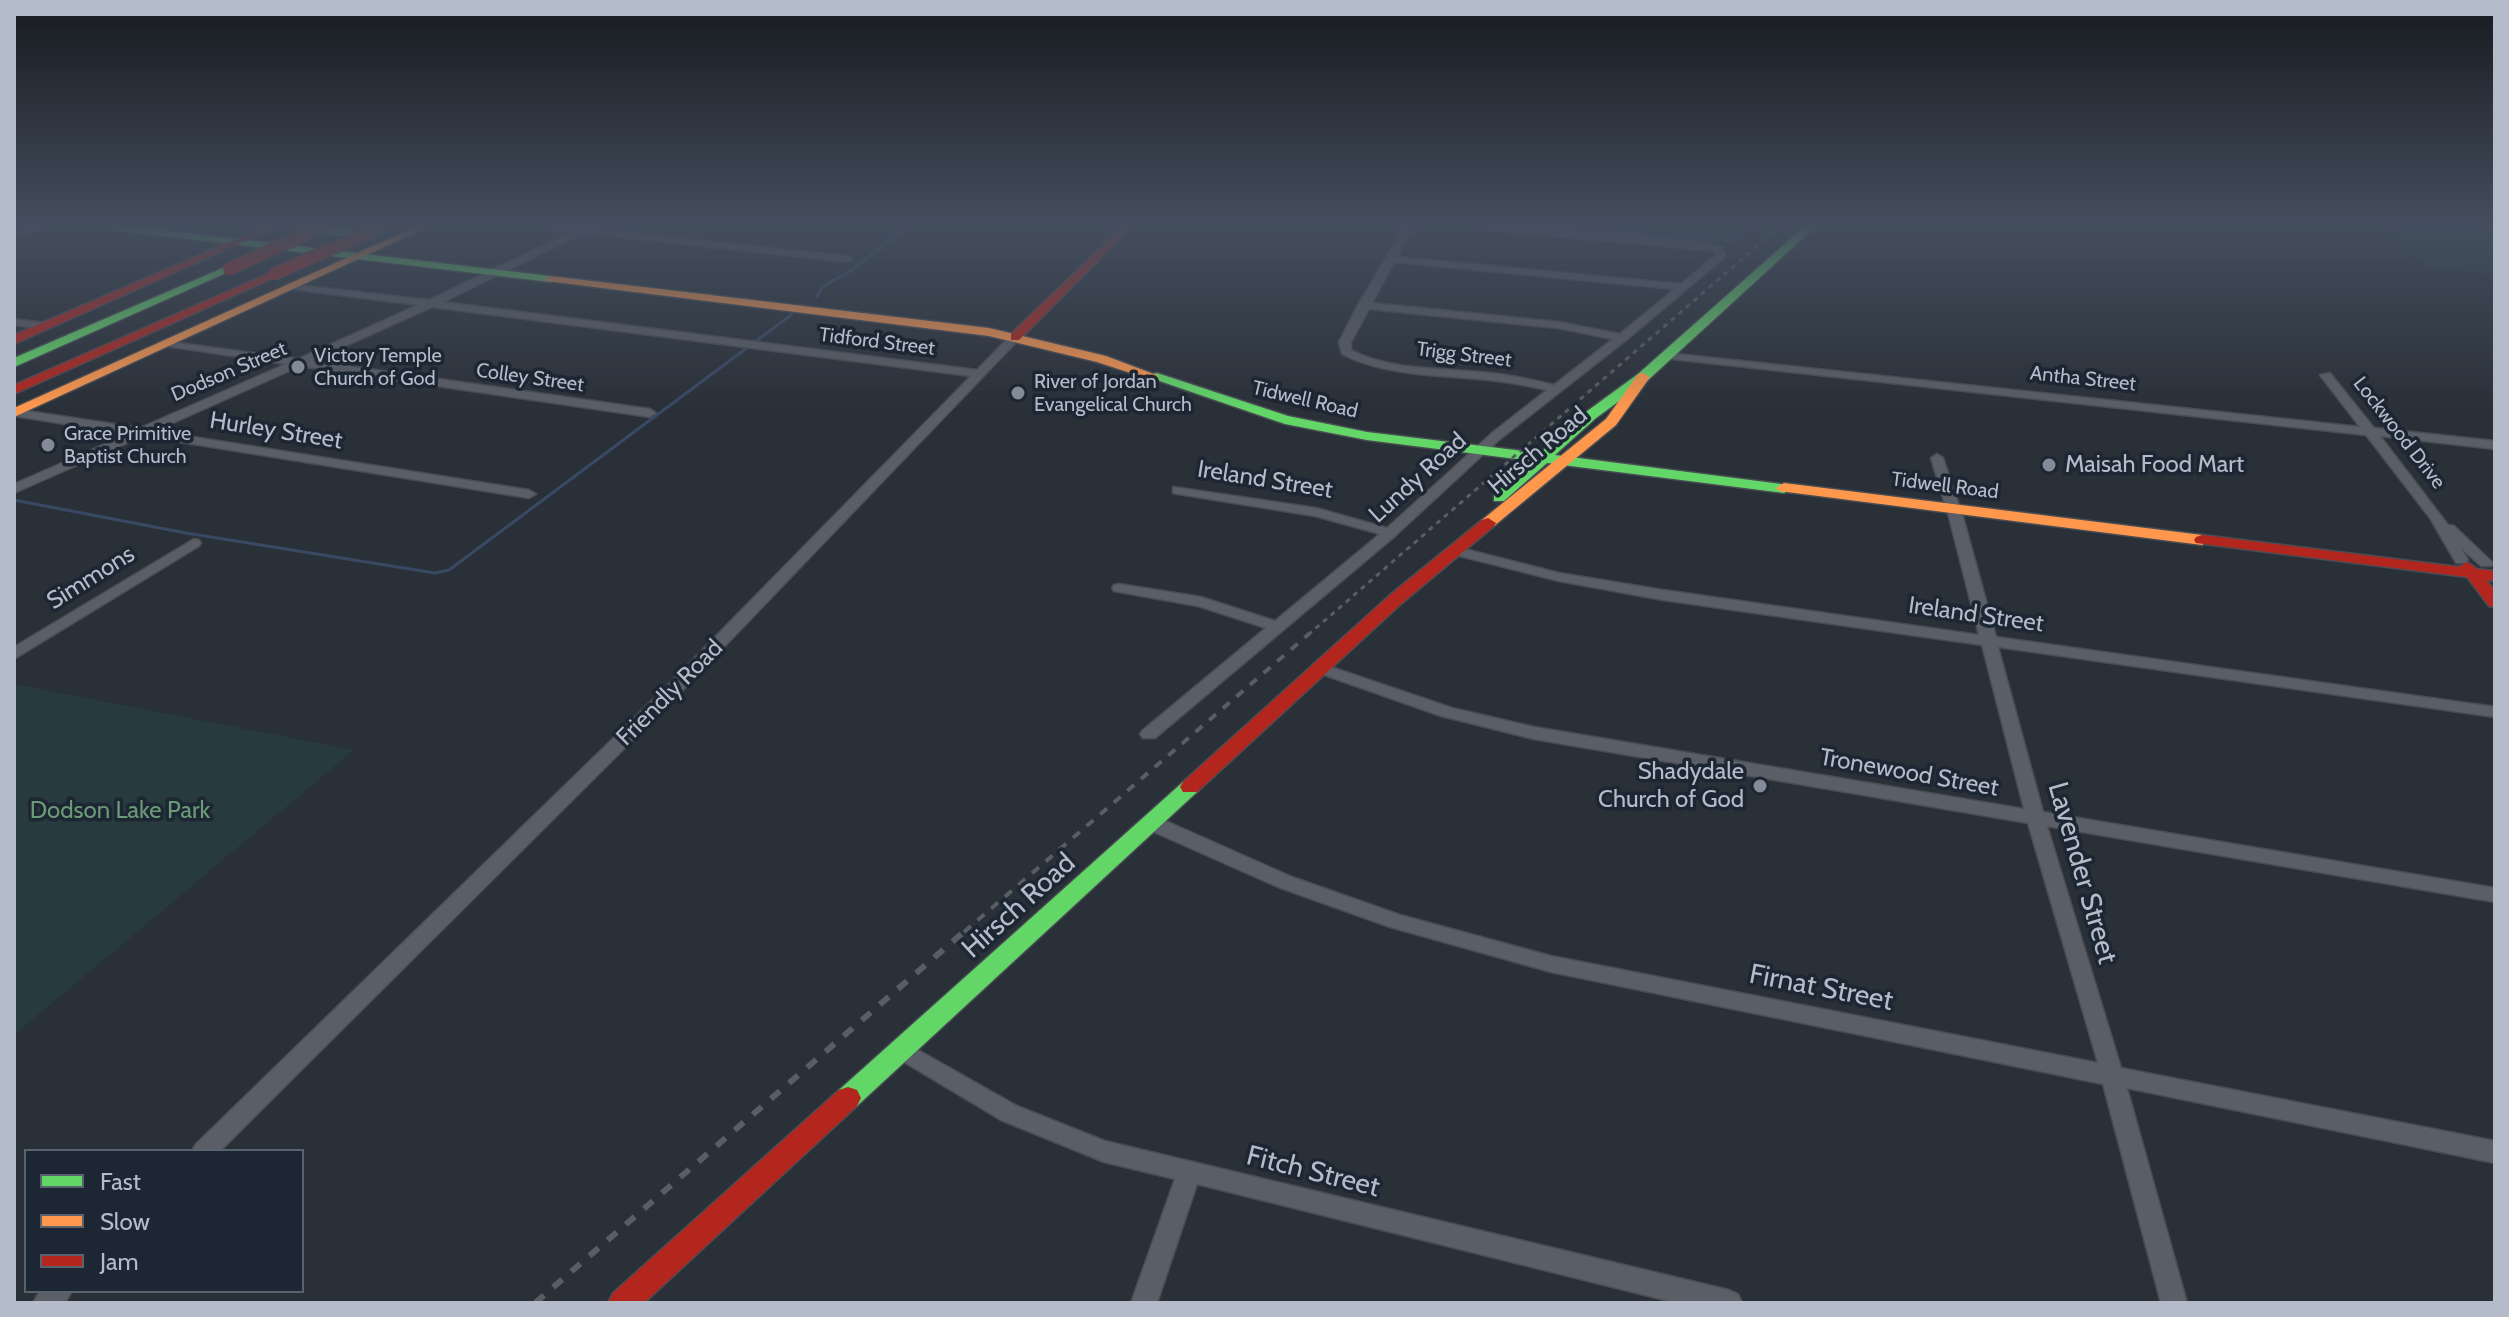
<!DOCTYPE html>
<style>
body{margin:0}
#map{position:relative;width:2509px;height:1317px;overflow:hidden;background:#2a3038;font-family:Cabin,sans-serif}
canvas{display:block}
.frame{position:absolute;inset:0;border:16px solid #b4bcc9;pointer-events:none}
.legend{position:absolute;left:24px;top:1149px;width:280px;height:144px;box-sizing:border-box;background:#1d2633;border:2px solid #59626f;margin:0;padding:10px 14px;list-style:none;font-size:24px;color:#b4bcc9}
.legend li{display:flex;align-items:center;gap:16px;height:40px}
.legend b{width:40px;border:2px solid #59626f}
</style>
<div id="map">
<canvas width="2509" height="1317"></canvas>
<div class="frame"></div>
<ul class="legend">
<li><b style="height:10px;background:#63d668"></b>Fast</li>
<li><b style="height:10px;background:#ff974d"></b>Slow</li>
<li><b style="height:10px;background:#b3261e"></b>Jam</li>
</ul>
</div>
<script>
const context = document.querySelector('canvas').getContext('2d');
context.lineJoin = 'round';
function fill(path, color) {
  context.fillStyle = color;
  context.fill(path, 'evenodd');
}
function stroke(path, color, width, dash) {
  context.strokeStyle = color;
  context.lineWidth = width;
  context.lineCap = dash ? 'butt' : 'round';
  context.setLineDash(dash || []);
  context.stroke(path);
}
function drawText(font, color, halo, rows, align = 'center') {
  context.font = font + ' Cabin,sans-serif';
  context.lineWidth = 7;
  context.setLineDash([]);
  context.textBaseline = 'middle';
  context.strokeStyle = halo;
  context.fillStyle = color;
  for (const [text, x, y, turn = 0] of rows) {
    context.save();
    context.translate(x, y);
    context.rotate((+turn || 0) * Math.PI / 180);
    context.textAlign = isNaN(turn) ? turn : align;
    if (halo) context.strokeText(text, 0, 0);
    context.fillText(text, 0, 0);
    context.restore();
  }
}
fill(new Path2D(`
 M2386 227H2481L2495 236V274L2427 267Z
 M14 684 354 750 14 1035Z`), '#273a3e');
stroke(new Path2D(`
 M1551 227 1733 241 1750 227
 M817 297 822 287 849 272 907 227
 M14 500 186 533 435 573 449 570 791 315`), '#384963', 3);
const street = new Path2D(`
 M31 227H44L14 238V232Z
 M546 227H592V229L847 256 852 259 847 262 583 233 443 302 977 370 1011 335 1021 337 679 694 220 1151H192L196 1144 667 686 971 376 432 307 312 361 650 409 656 413 650 417 300 366 155 431 529 490 536 494 529 498 143 436 14 493V484L128 434 15 416 14 409 140 428 286 364 167 346 161 343 163 341 298 359 418 305 292 289 287 286 288 284 429 300 571 232 550 230Z
 M1404 227H1413L1397 257 1681 284 1716 255 1714 251 1489 230 1484 227H1517L1702 242 1721 247 1726 256 1626 340 1500 439 1395 536 1155 738H1143L1140 734 1143 730 1266 628 1198 606 1114 591 1112 588 1114 585 1119 584 1201 597 1275 621 1380 534 1315 516 1178 494 1173 493V487L1316 508 1387 528 1492 433 1547 390C1525 385 1502 381 1479 379 1434 375 1382 375 1342 354L1339 342 1358 305ZM1394 262 1675 289 1620 334 1558 322 1372 303ZM1369 309 1558 328 1613 339 1554 385C1530 379 1505 374 1480 372 1439 368 1389 370 1351 350V342Z
 M14 319 45 323 50 326 45 329 14 325Z
 M1667 353 2360 427 2320 375 2330 373 2374 428 2495 441V449L2380 436 2448 525 2454 526 2493 563 2491 566H2481L2461 548 2468 560 2466 563H2456L2430 518 2366 435 1663 358V354Z
 M1937 454 1943 458 1963 517 1996 637 2495 707V717L1998 647 2043 812 2495 888V902L2047 826 2121 1068 2495 1141V1163L2127 1088 2187 1303H2161L2103 1084 1551 972 1390 927 1278 887 1145 828 1143 823 1145 818H1159L1292 877 1400 915 1551 956 2098 1063 2028 823 1534 739 1441 716 1316 672 1314 669 1322 664 1328 666 1452 708 1534 727 2024 809 1982 645 1663 600 1559 581 1448 553 1446 550 1453 546 1559 573 1663 590 1979 635 1949 517 1931 458Z
 M194 539 199 540 201 543 199 546 14 659V647Z
 M902 1041 1017 1106 1105 1141 1729 1290 1738 1294 1742 1303H1677L1197 1184 1157 1303H1131L1175 1179 1104 1162 1001 1120 894 1056 891 1050 894 1044Z
 M40 1291H72L65 1303H33Z`);
const fast = new Path2D(`
 M109 227H136L550 276 556 279 550 282 114 230Z
 M291 227H319L373 233 378 236 373 239 296 230Z
 M1804 227H1815L1648 380 1596 418 1555 455 1789 485 1792 488 1784 493 1547 463 1504 501H1494V495L1532 461 1367 440 1285 424 1145 376 1157 373 1288 416 1367 432 1540 453 1586 412 1638 374Z
 M225 267 235 269 14 367V358Z
 M1190 780 1197 782 1200 787 1197 792 857 1106 848 1109 839 1106 835 1098 839 1090 1183 782Z`);
const slow = new Path2D(`
 M415 227H428L14 417V408Z
 M550 276 989 328 1106 356 1159 376 1152 380 1097 362 989 336 546 281V277Z
 M1643 373 1650 377 1616 425 1494 526H1482L1480 523 1482 520 1606 419 1638 374Z
 M1784 483 2202 535 2210 540 2202 545 1779 491 1776 488Z`);
const jam = new Path2D(`
 M264 227H277L14 344V335Z
 M1122 227H1132L1019 340H1011V334Z
 M274 271 280 274 278 276 14 394V385Z
 M1488 518 1496 523 1494 526 1402 603 1197 792H1183L1180 787 1183 782 1390 595 1482 520Z
 M2202 535 2459 567 2467 562 2477 569 2495 571V581L2486 580 2495 591V607L2489 606 2467 577 2196 543 2194 540 2196 537Z
 M848 1087 857 1090 861 1098 857 1106 644 1303H608L613 1293 839 1090Z`);
stroke(street, '#484c53', 3);
stroke(fast, '#484c53', 3);
stroke(slow, '#484c53', 3);
stroke(jam, '#484c53', 3);
fill(street, '#5a5e66');
fill(fast, '#63d668');
fill(slow, '#ff974d');
fill(jam, '#b3261e');
stroke(new Path2D(`
 M1308 635 1779 227`), '#595d64', 3, [5, 5]);
stroke(new Path2D(`
 M964 932 1310 633`), '#595d64', 4, [9, 9]);
stroke(new Path2D(`
 M535 1303 966 930`), '#595d64', 6, [12, 12]);
const jamBridge = new Path2D(`
 M229 269 322 227
 M274 274 381 227`);
stroke(jamBridge, '#474c53', 14, []);
stroke(jamBridge, '#b3261e', 12);
const sky = context.createLinearGradient(0, 0, 0, 411);
sky.addColorStop(0, '#171a1f');
sky.addColorStop(0.55, '#444e5e');
sky.addColorStop(1, '#444e5e00');
context.fillStyle = sky;
context.fillRect(0, 0, 2509, 411);
for (const [x, y, r, color] of [
 [298,367,8,"#848b96"],
 [1018,393,8,"#848b96"],
 [48,445,8,"#848b96"],
 [2049,465,8,"#848b96"],
 [1760,786,8,"#848b96"]
]) {
  const dot = new Path2D();
  dot.arc(x, y, r, 0, 2 * Math.PI);
  context.fillStyle = color;
  context.fill(dot);
  stroke(dot, '#1d2633', 3);
}
drawText('20px', '#b4bcc9', '#1d2633', [
 ["Tidford Street",877,342,7],
 ["Trigg Street",1464,355,7],
 ["Dodson Street",229,372,-23],
 ["Colley Street",530,378,8],
 ["Antha Street",2083,379,6],
 ["Tidwell Road",1305,400,13],
 ["Lockwood Drive",2399,433,52],
 ["Tidwell Road",1945,486,7]
]);
drawText('20px', '#b4bcc9', '#1d2633', [
 ["Victory Temple",314,356],
 ["Church of God",314,379],
 ["River of Jordan",1034,382],
 ["Evangelical Church",1034,405],
 ["Grace Primitive",64,434],
 ["Baptist Church",64,457]
], 'left');
drawText('24px', '#b4bcc9', '#1d2633', [
 ["Hurley Street",276,431,9],
 ["Hirsch Road",1538,451,-40],
 ["Lundy Road",1418,478,-42],
 ["Ireland Street",1265,480,9],
 ["Simmons",91,578,-32],
 ["Ireland Street",1976,615,8],
 ["Friendly Road",670,693,-45],
 ["Tronewood Street",1909,773,10]
]);
drawText('24px', '#b4bcc9', '#1d2633', [
 ["Maisah Food Mart",2065,465],
 ["Shadydale",1744,772,"right"],
 ["Church of God",1744,800,"right"]
], 'left');
drawText('24px', '#6b9a76', '#1d2633', [
 ["Dodson Lake Park",120,811]
]);
drawText('28px', '#b4bcc9', '#1d2633', [
 ["Lavender Street",2082,873,74],
 ["Hirsch Road",1019,906,-42],
 ["Firnat Street",1821,988,11],
 ["Fitch Street",1313,1172,14]
]);
</script>
